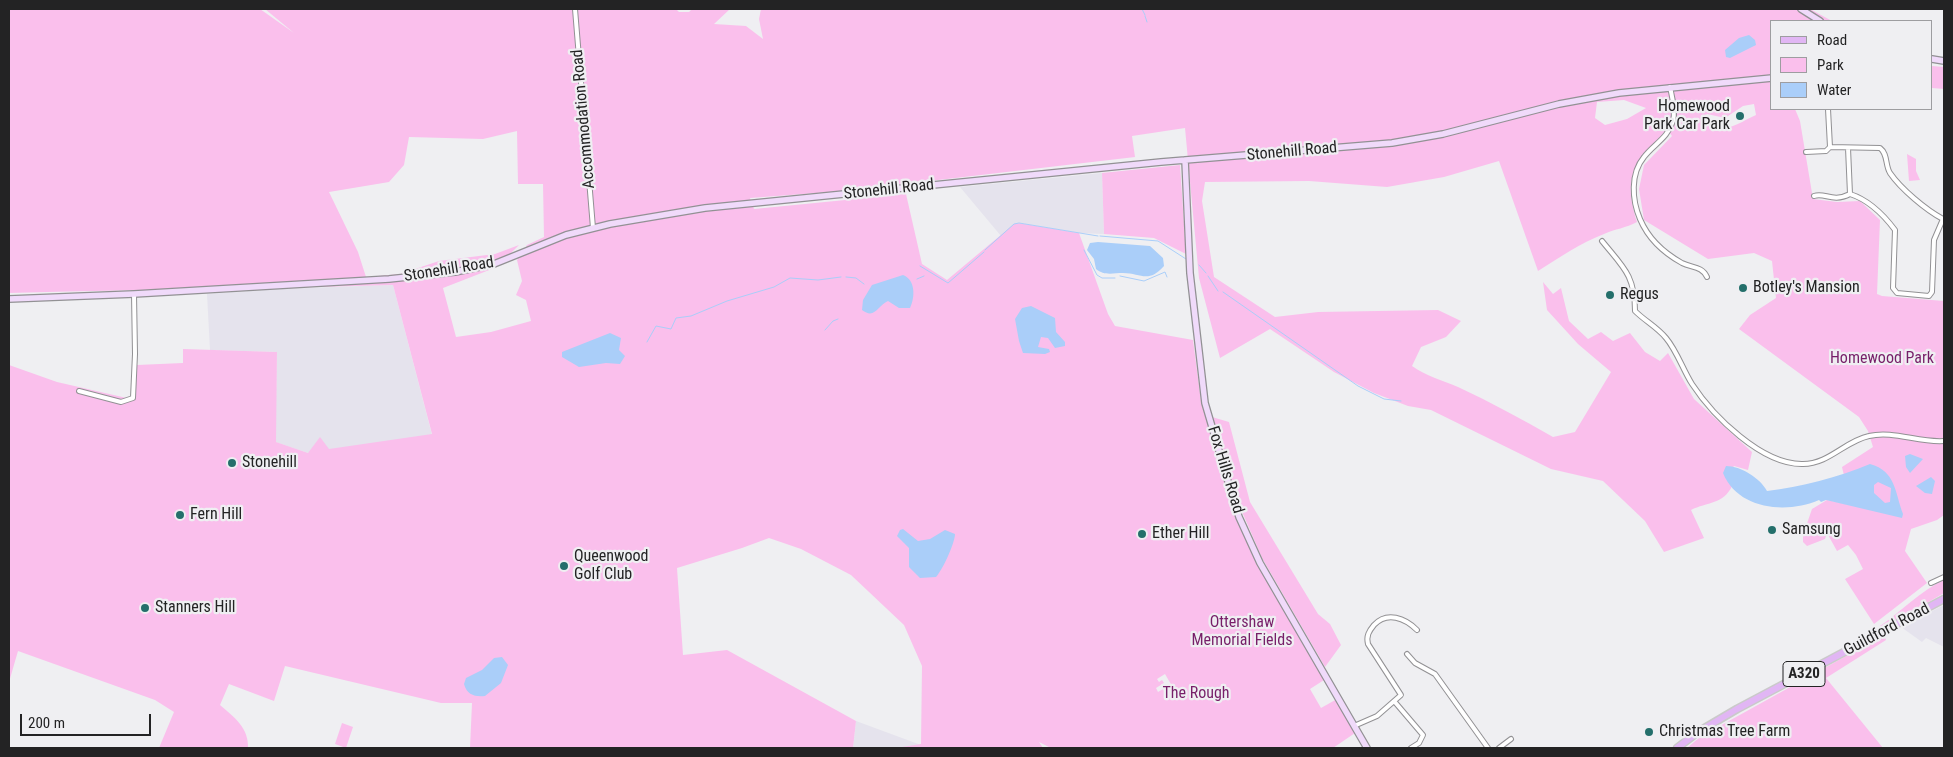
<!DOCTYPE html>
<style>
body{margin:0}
#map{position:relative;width:1953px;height:757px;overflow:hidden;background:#efeff2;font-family:"Roboto Condensed",sans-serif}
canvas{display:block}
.frame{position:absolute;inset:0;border:10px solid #232324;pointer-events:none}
.legend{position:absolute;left:1770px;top:20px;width:162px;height:90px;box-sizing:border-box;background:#efeff2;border:1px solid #9d9da0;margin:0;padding:6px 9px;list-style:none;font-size:15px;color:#232324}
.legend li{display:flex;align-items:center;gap:10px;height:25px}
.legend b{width:25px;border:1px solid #9d9da0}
.scale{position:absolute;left:20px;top:714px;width:131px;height:22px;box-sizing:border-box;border:2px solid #232324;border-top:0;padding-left:6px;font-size:15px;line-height:18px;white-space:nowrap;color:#232324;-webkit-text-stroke:4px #efeff2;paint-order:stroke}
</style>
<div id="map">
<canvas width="1953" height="757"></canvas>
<div class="frame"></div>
<ul class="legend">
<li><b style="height:6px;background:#e1b6f4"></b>Road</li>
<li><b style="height:14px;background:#fabfec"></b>Park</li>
<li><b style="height:14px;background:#aacef9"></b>Water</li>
</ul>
<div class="scale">200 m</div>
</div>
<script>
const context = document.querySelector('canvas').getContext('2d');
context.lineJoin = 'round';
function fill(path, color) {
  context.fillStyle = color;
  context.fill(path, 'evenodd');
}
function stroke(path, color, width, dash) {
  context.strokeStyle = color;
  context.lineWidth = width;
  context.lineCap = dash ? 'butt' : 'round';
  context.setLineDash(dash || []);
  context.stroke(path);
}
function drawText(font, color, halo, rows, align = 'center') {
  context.font = font + ' "Roboto Condensed",sans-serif';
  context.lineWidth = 4.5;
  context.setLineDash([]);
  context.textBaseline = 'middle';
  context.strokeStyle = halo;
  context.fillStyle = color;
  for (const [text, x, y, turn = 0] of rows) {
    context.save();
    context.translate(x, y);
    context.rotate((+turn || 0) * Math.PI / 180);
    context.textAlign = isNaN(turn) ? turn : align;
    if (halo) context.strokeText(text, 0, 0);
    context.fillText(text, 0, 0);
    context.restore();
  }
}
fill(new Path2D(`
 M1102 173 1104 234 1079 233 1019 223 1001 236 960 187Z
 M393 285 432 435 308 453 275 442 277 352 210 350 207 294 277 289Z
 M1944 605V647L1926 638 1922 642 1901 627Z
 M856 721 921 745 896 748H853Z`), '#e5e3ed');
fill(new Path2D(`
 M9 9H260L294 33 265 9H676L679 12H689L692 9H730L714 24 746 26 763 39 759 19 761 9H1810L1832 21H1772V109H1795L1800 121 1813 199 1837 202 1860 201 1880 220 1877 294 1882 296 1944 301V515L1937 520 1911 529 1905 551 1927 583 1874 624 1845 579 1863 569 1856 555 1848 545 1837 551 1827 533 1825 539 1807 546 1803 542V535L1812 509 1827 500 1851 505 1842 467 1873 447 1868 431 1859 417 1739 329 1750 315 1776 298 1772 261 1754 253 1708 259 1644 220 1639 189 1644 165 1672 136 1667 129C1636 164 1622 172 1637 222 1626 228 1615 229 1604 234 1580 243 1559 258 1538 271L1499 161 1444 177 1387 187 1309 181 1205 182 1202 201 1214 277 1275 317 1318 312 1438 310 1461 321 1446 337 1421 347 1412 366C1426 376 1442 380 1458 387 1490 402 1522 419 1553 437L1575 432 1611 372 1578 344 1547 310 1543 282 1553 294 1561 288 1569 321 1588 339 1601 332 1613 341 1630 333 1645 352 1660 361 1668 353 1694 399 1752 452 1748 470 1734 466 1726 478 1732 486C1724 504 1707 502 1691 510L1704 538 1664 552 1645 521 1603 481 1551 469 1431 410 1408 406 1374 393 1334 372 1270 329 1220 358 1199 278 1185 128 1132 136 1135 157 844 191 750 198 754 209 906 194 922 264 947 280 1014 224 1019 223 1079 233 1108 314 1115 326 1193 340 1201 401 1237 515 1252 554 1324 680 1310 689 1321 708 1337 699 1355 733 1333 748H1051L1039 742 1043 748H896L921 744 922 666 904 625 851 575 801 549 769 538 742 548 677 568 683 655 727 650 856 721 853 748H470L472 703H441L285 666 274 701 229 684 220 705C234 717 249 728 248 748H159L174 712 155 700 18 651 9 682V365L57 382 131 399 137 365 183 363V349L277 352 276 442 308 453 320 437 329 449 432 434 393 285C265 289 137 289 9 293ZM1624 100 1646 108 1627 119 1605 125 1595 118 1597 102ZM1754 104 1756 115C1736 124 1722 137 1702 121L1707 114 1725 118 1743 106ZM517 131 518 184H543L544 237 527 245 517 260 522 281 516 295 526 300 531 321 491 332 456 337 443 288 497 267 519 245 495 254 439 261 400 274 366 277 358 252 329 192 389 182 404 165 409 137 483 139ZM1165 674 1172 686 1165 693 1163 689 1158 692 1156 688 1164 683 1162 680 1159 682 1157 679Z
 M1932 66 1944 67V89L1932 88Z
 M1907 154 1916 159V171L1920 180 1909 181Z
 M1180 165 1186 254 1154 238 1104 234 1102 173Z
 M1212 417 1229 422 1250 502 1318 614 1330 624 1341 645 1325 667 1262 558 1237 500Z
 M1944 580V593L1879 631 1880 626C1902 611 1920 591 1944 580Z
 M1884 635 1886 640 1826 678 1883 748H1687L1700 737Z
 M342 723 353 727 346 748 335 744Z`), '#fabfec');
fill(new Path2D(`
 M1749 35 1755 40 1756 45 1730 58 1726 57 1725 50 1739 38Z
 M1098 242 1150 246 1163 258 1164 266C1148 284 1141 273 1123 273 1113 273 1104 276 1096 269L1094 259 1087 250 1090 243Z
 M903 275C916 280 915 298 910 308H899L888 301C878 305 875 320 862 310L863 300 872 285Z
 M1031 306 1055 318 1056 332 1065 342V346L1055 348 1048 338 1041 337 1038 347 1049 349 1050 352 1045 354 1023 353 1019 341 1015 319 1022 308Z
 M610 333 621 338 619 350 625 356 620 364 606 363 579 367 562 357V352L567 350Z
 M1910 454 1923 459 1910 473 1906 467 1905 456Z
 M1870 464C1896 471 1895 493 1903 514L1902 518 1826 500 1821 502 1819 500C1787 514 1738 510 1723 473L1726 466C1741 466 1760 478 1767 491 1800 487 1839 477 1870 464ZM1878 482 1891 488 1890 502 1885 503 1874 493V485Z
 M1931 477 1935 481 1932 494 1925 493 1916 486Z
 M903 529 918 541 930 539 945 530 955 534C955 543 942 571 936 577L920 578 909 567V548L897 536 900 530Z
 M502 657 508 665 501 683 485 696C475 697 467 695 464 684L466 678 482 670 494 658Z`), '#aacef9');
stroke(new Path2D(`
 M1142 9 1145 15
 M1145 16 1147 22
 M1100 236 1158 241 1186 259
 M985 250 1014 224 1019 223 1098 236
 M1084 250 1097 275 1102 278H1115
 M1199 265 1206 273
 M920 266 948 283 984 252
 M1120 276 1144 281 1165 272 1167 277
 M1208 276 1218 291
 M846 277 856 278 864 284
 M917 279 924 276
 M1223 292 1358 386 1384 399 1401 401
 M825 330 833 321 838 319
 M647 342 656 326 671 329 676 318 691 316 727 301 774 287 790 278 818 280 841 277`), '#aacef9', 1);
const street = new Path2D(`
 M575 9 593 228
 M1670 87C1672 97 1676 110 1673 121 1668 138 1654 144 1644 157 1630 174 1632 200 1640 219 1648 238 1664 253 1682 263 1692 268 1702 266 1707 277
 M1828 109 1830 147 1880 148C1888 154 1885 165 1890 173 1901 189 1926 210 1943 219
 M1848 148 1850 194C1869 200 1883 214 1895 230L1893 288 1897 293 1929 296 1932 292 1934 240 1943 219
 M1806 152 1826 151 1830 147
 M1814 196C1825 192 1832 203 1850 194
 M1602 241C1623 267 1635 275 1635 311 1645 321 1657 327 1666 338 1677 351 1683 370 1692 384 1713 416 1762 465 1803 464 1829 464 1845 441 1869 436 1893 430 1919 443 1944 441
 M79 391 121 402 133 398 135 354 134 294
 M1931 583 1944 577
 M1407 654 1415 663 1435 674 1488 748
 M1394 701 1423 735 1419 743 1411 748
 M1354 726 1377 716 1401 695 1368 644C1366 636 1369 631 1374 625 1387 611 1405 618 1417 630
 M1499 748 1511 739`);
const secondary = new Path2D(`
 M1801 9 1820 21
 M1932 59 1944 61
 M1185 160 1190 273 1205 403 1232 495 1239 517 1260 563 1367 748
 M9 299 134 294 389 279 455 272 494 264 566 235 610 224 705 208 1161 162 1392 143 1443 134 1559 104 1619 93 1772 78`);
const primary = new Path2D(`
 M1677 748 1698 732 1737 709 1944 599`);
stroke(street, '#929194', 6);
stroke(secondary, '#929194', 8);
stroke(primary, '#cacaca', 9);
stroke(street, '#fff', 4);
stroke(secondary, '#f0dafa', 5.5);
stroke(primary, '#e1b6f4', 6);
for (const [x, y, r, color] of [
 [1740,116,5,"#246f6b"],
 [1743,288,5,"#246f6b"],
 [1610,295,5,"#246f6b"],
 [232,463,5,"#246f6b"],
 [180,515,5,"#246f6b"],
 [1772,530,5,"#246f6b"],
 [1142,534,5,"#246f6b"],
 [564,566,5,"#246f6b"],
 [145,608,5,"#246f6b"],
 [1649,732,5,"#246f6b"]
]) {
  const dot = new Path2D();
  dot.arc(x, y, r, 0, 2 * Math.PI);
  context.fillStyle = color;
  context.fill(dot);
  stroke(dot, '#efeff2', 2);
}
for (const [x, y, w] of [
 [1804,674,42]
]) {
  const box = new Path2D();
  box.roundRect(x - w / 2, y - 12.5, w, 25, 4);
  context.fillStyle = '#efeff2';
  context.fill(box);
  stroke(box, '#232324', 1);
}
drawText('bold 15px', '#232324', null, [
 ["A320",1804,674]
]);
drawText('16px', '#232324', '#efeff2', [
 ["Homewood",1730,107,"right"],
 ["Park Car Park",1730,125,"right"],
 ["Botley's Mansion",1753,288],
 ["Regus",1620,295],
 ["Stonehill",242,463],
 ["Fern Hill",190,515],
 ["Samsung",1782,530],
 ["Ether Hill",1152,534],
 ["Queenwood",574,557],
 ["Golf Club",574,575],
 ["Stanners Hill",155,608],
 ["Christmas Tree Farm",1659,732]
], 'left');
drawText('16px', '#232324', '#efeff2', [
 ["Accommodation Road",584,119,-95],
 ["Stonehill Road",1292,152,-5],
 ["Stonehill Road",889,190,-6],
 ["Stonehill Road",449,270,-9],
 ["Fox Hills Road",1225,470,73],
 ["Guildford Road",1887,630,-28]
]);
drawText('16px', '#771f69', '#efeff2', [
 ["Homewood Park",1882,359],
 ["Ottershaw",1242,623],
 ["Memorial Fields",1242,641],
 ["The Rough",1196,694]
]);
</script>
